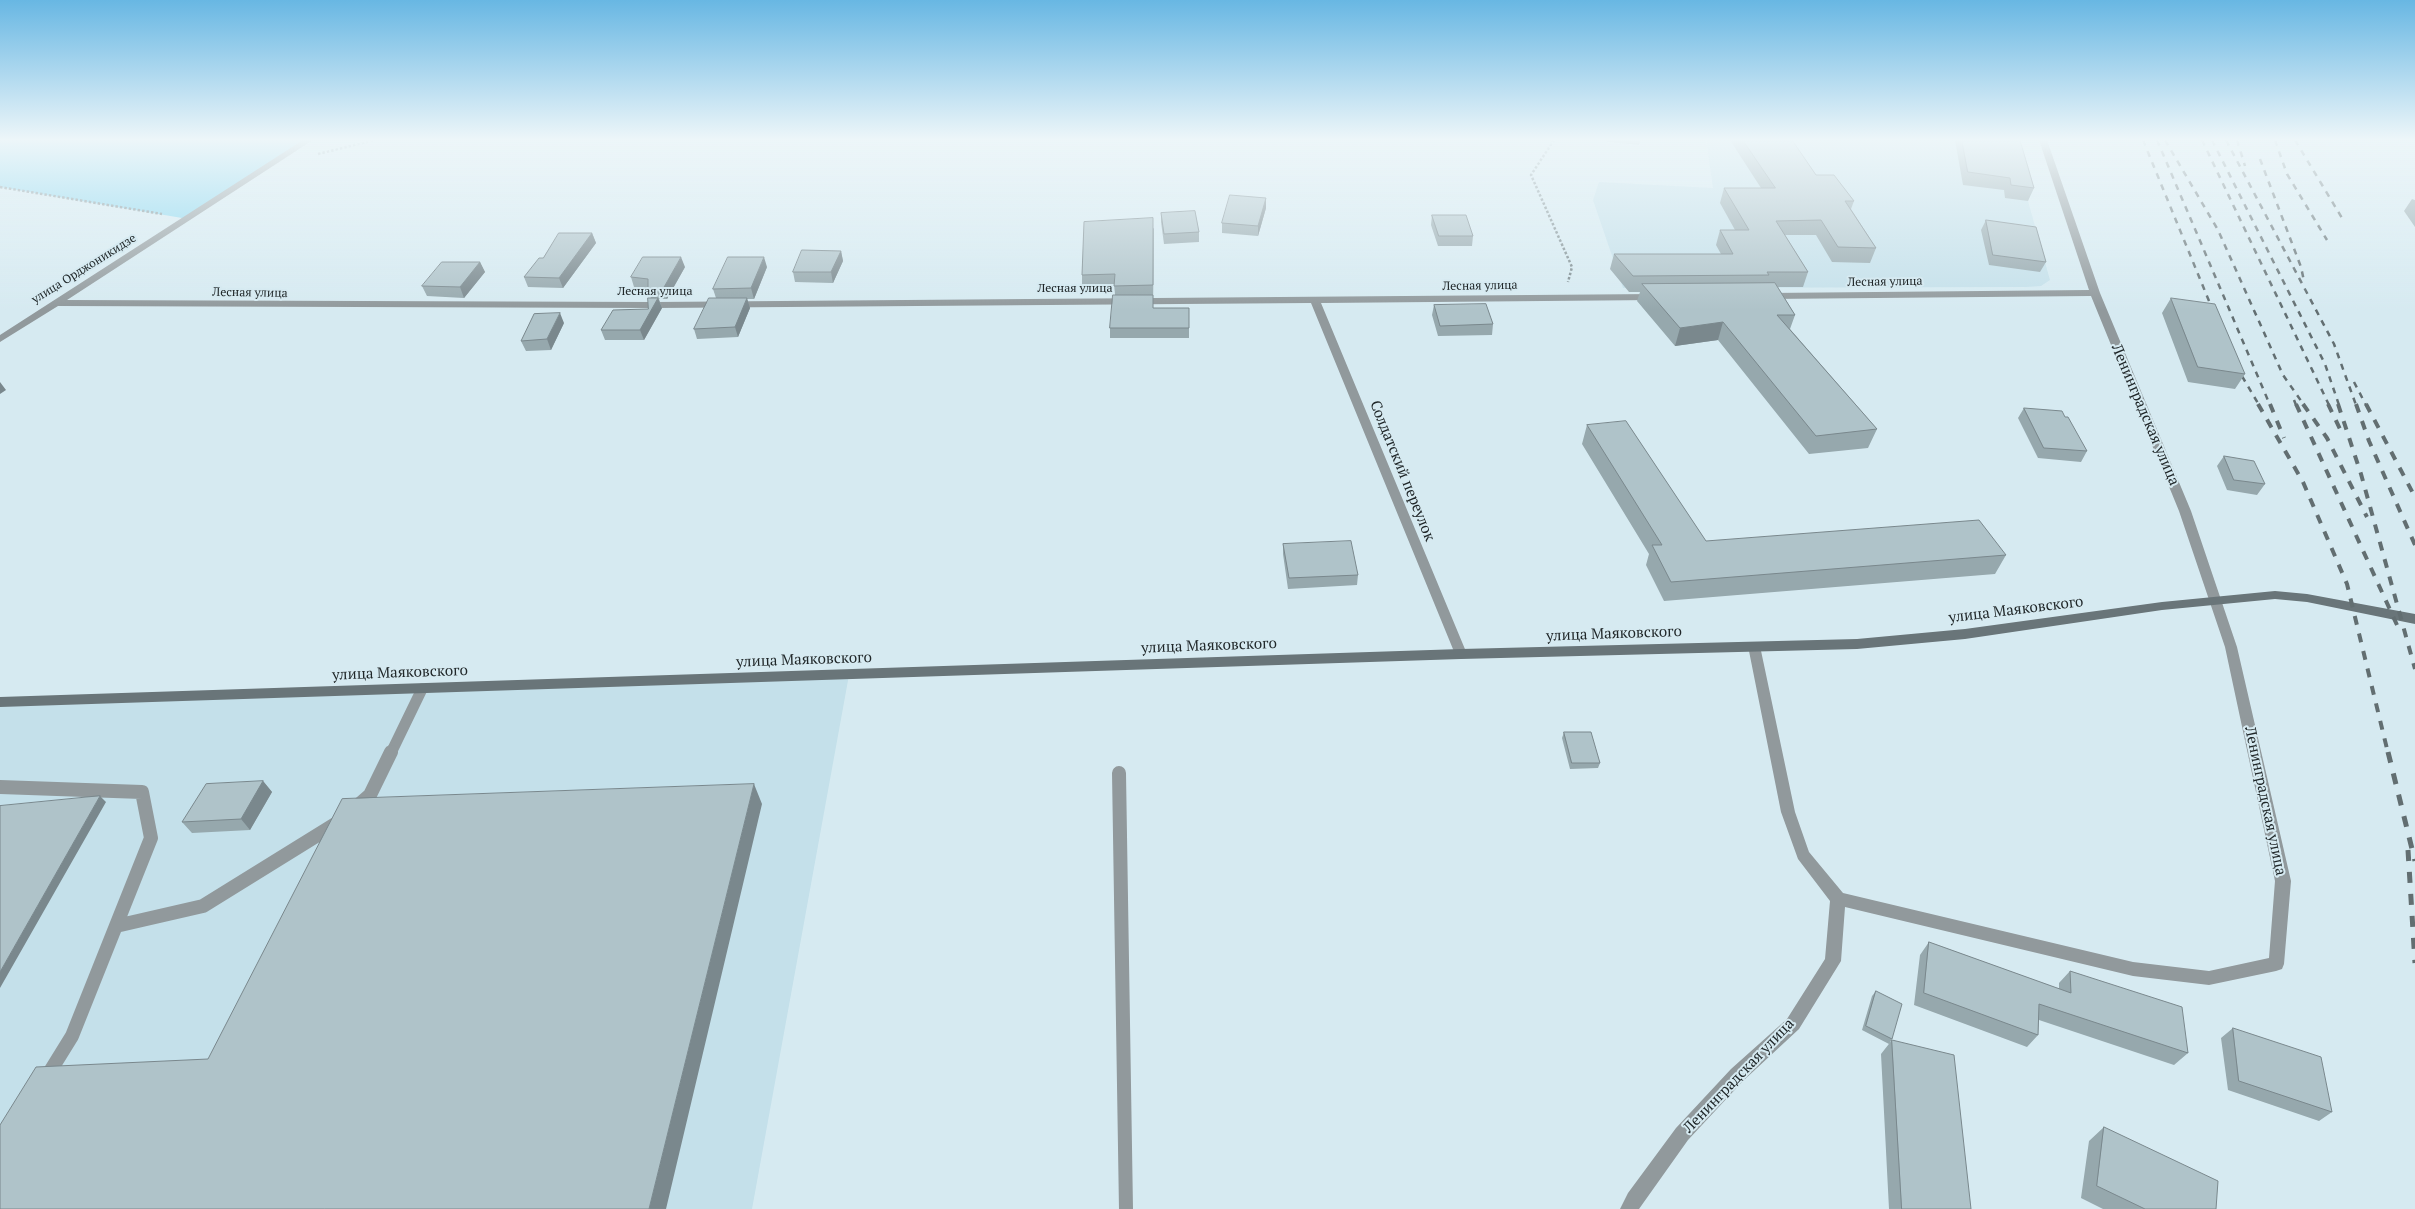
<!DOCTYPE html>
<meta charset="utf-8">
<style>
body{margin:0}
canvas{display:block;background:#d6eaf1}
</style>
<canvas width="2415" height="1209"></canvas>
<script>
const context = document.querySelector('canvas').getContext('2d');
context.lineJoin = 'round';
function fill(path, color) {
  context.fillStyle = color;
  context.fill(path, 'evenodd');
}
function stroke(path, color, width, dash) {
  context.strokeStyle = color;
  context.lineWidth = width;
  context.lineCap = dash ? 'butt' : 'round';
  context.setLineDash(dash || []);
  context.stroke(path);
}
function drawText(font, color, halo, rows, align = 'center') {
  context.font = font + ' "PT Serif",serif';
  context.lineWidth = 4;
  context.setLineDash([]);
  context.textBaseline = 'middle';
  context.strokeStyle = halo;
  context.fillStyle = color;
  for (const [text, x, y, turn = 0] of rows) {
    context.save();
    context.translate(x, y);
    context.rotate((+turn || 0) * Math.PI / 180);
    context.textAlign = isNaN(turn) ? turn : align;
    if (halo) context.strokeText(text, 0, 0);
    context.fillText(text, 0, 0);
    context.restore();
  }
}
fill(new Path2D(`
 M1706 140H2011L2050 280 2041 286 2026 287 1623 288 1593 200 1599 182 1713 188Z
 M849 675 752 1209H0V702Z`), '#c4e0ea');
fill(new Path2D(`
 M0 140H309L188 219 0 187Z`), '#86d6ef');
stroke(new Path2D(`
 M1554 140 1531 175 1572 267 1568 282
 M318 154 375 140
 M0 187 162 214`), '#7d8b8f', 2.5, [2.5, 2]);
stroke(new Path2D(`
 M391 753 422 689`), '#91999c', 11);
stroke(new Path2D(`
 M1119 773 1126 1209
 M0 787 142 792 151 838 72 1036 46 1078
 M355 808 370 795 391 752
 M116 926 203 906 337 823`), '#91999c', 14);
fill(new Path2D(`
 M303 140H313L67 300 655 302 1655 294 1660 297 1655 300 1321 303 1467 654 1466 657H1456L1455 654 1311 303 655 308 58 306 0 342V335Z
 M2039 140H2047L2100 293 2191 511 2237 647 2291 881 2284 964 2282 969 2276 971 2209 985 2133 976 1845 907 1841 961 1799 1029 1743 1081 1688 1140 1639 1209H1620L1628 1193 1676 1128 1731 1069 1787 1019 1825 959 1830 901 1798 859 1781 812 1748 646 1749 643H1759L1760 646 1795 812 1809 852 1843 893 2133 962 2209 971 2269 958 2275 881 2225 647 2179 511 2091 296 1768 299 1763 296 1768 293 2089 290Z`), '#91999c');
fill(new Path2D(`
 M2275 591 2307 594 2415 614V624L2307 602 2275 599 2162 610 1965 639 1857 649 1461 659 0 707V697L1461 649 1857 639 1965 629 2162 602Z`), '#697579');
stroke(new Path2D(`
 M2143 140 2216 318
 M2157 140 2270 405
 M2165 140 2218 230 2283 375 2304 405
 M2202 140 2329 405
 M2212 140 2325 364 2339 405
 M2226 140 2334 344 2356 405
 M2237 140 2245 166
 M2275 140 2287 174 2327 240
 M2295 140 2342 218
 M2260 159 2301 267 2304 281
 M2236 366 2259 405
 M2354 382 2366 405
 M2294 400 2296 405`), '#626e71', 2.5, [6, 6]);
stroke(new Path2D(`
 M2258 404 2303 482 2347 584 2388 753
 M2270 404 2284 438
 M2296 404 2397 625
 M2303 404 2327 438 2367 517
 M2328 404 2340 429
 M2338 404 2361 474 2415 669
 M2356 404 2369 441 2415 545
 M2366 404 2415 497`), '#626e71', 4, [9, 9]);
stroke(new Path2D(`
 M2388 752 2415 861
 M2408 850 2415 963`), '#626e71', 5, [11, 11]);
fill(new Path2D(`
 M1607 140H1640L1639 145 1607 142Z
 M1730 140H1792L1816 175 1854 201 1851 209 1876 248 1870 263 1832 262 1816 235H1785L1808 272 1803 287H1778L1795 315 1790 329 1877 429 1868 448 1809 454 1718 340 1675 346 1637 301 1640 292H1629L1610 269 1614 254H1721L1716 245 1720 230H1735L1720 203 1724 188H1761Z
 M1955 140H2020L2034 188 2028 201 2005 198 2004 190 1963 185Z
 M1266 198V208L1258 236 1222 233V223Z
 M2412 199 2415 200V227L2404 211Z
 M1161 213 1199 232V242L1164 244 1161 222Z
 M1432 215 1473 236 1472 246H1438L1431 225Z
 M1986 220 2046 262 2040 272 1989 265 1981 230Z
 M1154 228 1153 308 1189 318V338H1110V328L1115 295 1114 284 1082 285V275Z
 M592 233 596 243 563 288 528 287 524 277Z
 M841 251 843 261 833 283 795 282 793 272Z
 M480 262 485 272 464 298 427 296 422 286Z
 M685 267 667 299H659L662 308 644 340H605L601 330 648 309 651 298 648 289 634 287 631 277Z
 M767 267 754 299H747L750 308 738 337 697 339 694 329 716 298 713 289Z
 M2171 298 2245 374 2235 389 2188 382 2162 313Z
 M1434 305 1493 324 1492 335 1438 336 1432 315Z
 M564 323 551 350 526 351 521 341Z
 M2024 408 2065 417 2087 451 2081 462 2038 458 2018 418Z
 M1587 425 1706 541 2006 555 1995 574 1664 601 1646 565 1649 554 1582 444Z
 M2224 456 2265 484 2257 495 2227 490 2217 466Z
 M1283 544 1358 575 1357 585 1288 589 1283 554Z
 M1564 732 1600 763 1598 768 1570 769 1562 738Z
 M263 781 272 792 250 830 192 833 182 822Z
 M1929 942 2059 989V983L2070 971 2188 1053 2174 1065 2039 1020 2038 1035 2027 1047 1914 1005 1920 955Z
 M1876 991 1892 1039 1889 1044 1862 1030 1872 996Z
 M2233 1028 2332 1112 2319 1121 2228 1090 2221 1038Z
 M1892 1040 1971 1209H1889L1881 1054Z
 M2104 1127 2216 1209H2103L2081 1198 2089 1141Z`), '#96a8ad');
fill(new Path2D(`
 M1266 198V208L1258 236V226Z
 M592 233 596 243 563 288 559 278Z
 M841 251 843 261 833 283 831 272Z
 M681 257 685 267 667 299 663 289Z
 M764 257 767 267 754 299 751 288Z
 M480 262 485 272 464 298 460 287Z
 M658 298 662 308 644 340 640 330Z
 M747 298 750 308 738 337 735 327Z
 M560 313 564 323 551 350 547 339Z
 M1723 322 1718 340 1675 346 1680 328Z
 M0 382 6 390 0 394Z
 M263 781 272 792 250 830 241 819Z
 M754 784 762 804 666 1209H649Z
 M100 796 106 802 0 988V972Z`), '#7a888d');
const building = new Path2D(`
 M1743 140H1792L1816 175H1834L1854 201H1845L1876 248 1838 247 1821 220 1776 221 1808 272H1767L1769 275 1633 276 1614 254H1733L1720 230H1749L1724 188H1775Z
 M1962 140H2020L2034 188 2011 185 2010 178 1968 172Z
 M1230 195 1266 198 1258 226 1222 223Z
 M1195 211 1199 232 1164 234 1161 213Z
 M1432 215H1466L1473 236H1439Z
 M1153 218V285L1114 286 1115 274 1082 275 1084 222Z
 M1986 220 2036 227 2046 262 1993 255Z
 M559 233H592L559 278 524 277 539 258H543Z
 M802 250 841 251 831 272H793Z
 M643 257H681L663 289H648V279L631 277Z
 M728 257H764L751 288 713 289Z
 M442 262H480L460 287 422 286Z
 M1775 283 1795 315H1777L1877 429 1816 436 1723 322 1680 328 1642 284Z
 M1113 295H1153V308H1189V328H1110Z
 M648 298H658L640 330H601L613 310 648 309Z
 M709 298H747L735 327 694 329Z
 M2171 298 2215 304 2245 374 2198 367Z
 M1486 304 1493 324 1440 326 1434 305Z
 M560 313 547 339 521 341 534 314Z
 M2024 408 2062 411 2065 417H2068L2087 451 2044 448Z
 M1626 421 1706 541 1979 520 2006 555 1671 582 1652 545H1662L1587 425Z
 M2224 456 2254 461 2265 484 2234 480Z
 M1351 541 1358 575 1289 578 1283 544Z
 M1564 732H1591L1600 763H1572Z
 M263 781 241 819 182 822 206 784Z
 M754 784 649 1209H0V1125L36 1067 208 1059 342 799Z
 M100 796 0 972V806Z
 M1929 942 2071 993 2070 971 2182 1007 2188 1053 2039 1004 2038 1035 1924 993Z
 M1876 991 1902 1004 1892 1039 1866 1026Z
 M2233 1028 2321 1057 2332 1112 2239 1081Z
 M1892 1040 1954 1055 1971 1209H1902Z
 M2104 1127 2218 1181 2216 1209H2145L2097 1186Z`);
fill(building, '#afc3c9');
stroke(building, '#7a888d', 1);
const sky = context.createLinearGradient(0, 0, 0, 310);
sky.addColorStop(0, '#68b7e3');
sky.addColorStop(0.45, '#edf6f9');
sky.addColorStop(1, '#edf6f900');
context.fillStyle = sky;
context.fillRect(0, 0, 2415, 310);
drawText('12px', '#202729', '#d6eaf1', [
 ["улица Орджоникидзе",84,269,-32],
 ["Лесная улица",1885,282,-1],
 ["Лесная улица",1480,286,-1],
 ["Лесная улица",1075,289],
 ["Лесная улица",655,292],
 ["Лесная улица",250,293,1]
]);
drawText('15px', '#202729', '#d6eaf1', [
 ["Ленинградская улица",2145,415,67],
 ["Солдатский переулок",1402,471,68],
 ["улица Маяковского",2016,610,-7],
 ["улица Маяковского",1614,634,-2],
 ["улица Маяковского",1209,646,-2],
 ["улица Маяковского",804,660,-2],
 ["улица Маяковского",400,673,-2],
 ["Ленинградская улица",2265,801,78],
 ["Ленинградская улица",1739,1076,-46]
]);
</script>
